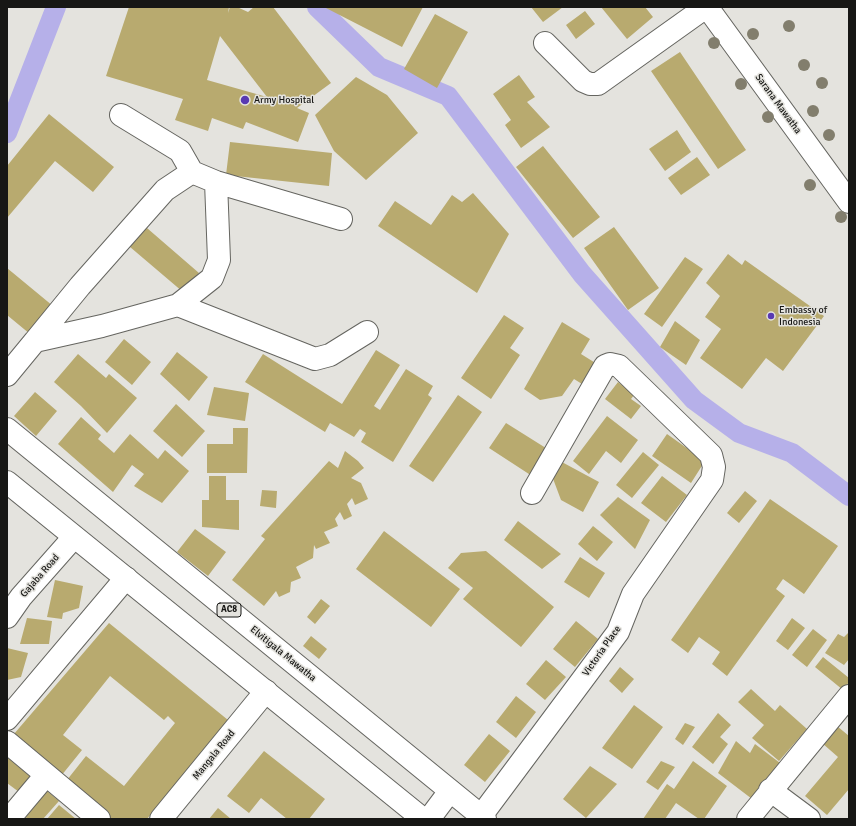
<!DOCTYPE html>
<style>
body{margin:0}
#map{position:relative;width:856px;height:826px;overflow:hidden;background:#e4e3de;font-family:Signika,sans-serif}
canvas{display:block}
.frame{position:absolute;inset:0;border:8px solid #171715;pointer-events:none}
</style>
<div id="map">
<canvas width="856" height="826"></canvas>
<div class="frame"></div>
</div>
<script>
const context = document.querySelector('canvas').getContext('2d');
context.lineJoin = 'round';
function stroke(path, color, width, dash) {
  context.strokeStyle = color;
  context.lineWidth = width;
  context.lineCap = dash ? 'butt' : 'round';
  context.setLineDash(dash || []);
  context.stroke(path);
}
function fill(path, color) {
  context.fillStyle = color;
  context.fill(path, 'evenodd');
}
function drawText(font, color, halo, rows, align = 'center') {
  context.font = font + ' Signika,sans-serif';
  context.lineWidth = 3;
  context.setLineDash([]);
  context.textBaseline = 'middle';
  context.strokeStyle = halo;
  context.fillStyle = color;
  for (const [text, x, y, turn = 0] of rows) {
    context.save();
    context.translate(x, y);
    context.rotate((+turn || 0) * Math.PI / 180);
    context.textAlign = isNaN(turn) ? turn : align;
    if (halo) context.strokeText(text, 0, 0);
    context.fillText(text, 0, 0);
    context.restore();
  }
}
stroke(new Path2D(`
 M317 7 379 67 448 96 582 274 694 400 739 433 792 453 849 496
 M7 133 56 7`), '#b6b0e9', 20);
fill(new Path2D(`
 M129 7H229L228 13 230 7H237L248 12 254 7H273L331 83 297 108 309 113 298 142 246 122 243 129 212 118 208 131 175 120 183 99 106 76ZM220 36 267 97 207 80Z
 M324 7H423L402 47Z
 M531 7H563L543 22Z
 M601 7H645L653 17 627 39Z
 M585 11 595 24 576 39 566 25Z
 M435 14 468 32 437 88 404 69Z
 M680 52 746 150 718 169 651 71Z
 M519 75 535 97 527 102 550 127 521 148 505 125 511 120 493 94Z
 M356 77 387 95 418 133 366 180 334 151 315 115Z
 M49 114 114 167 93 192 55 161 7 218V166Z
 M677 130 691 152 665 171 649 149Z
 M230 142 332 153 329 186 226 175Z
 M543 146 600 217 573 238 516 167Z
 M697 157 710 175 681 195 668 178Z
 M473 193 509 234 477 293 378 226 395 201 431 225 452 195 462 202Z
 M140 222 199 273 183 292 123 241Z
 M614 227 659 288 628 310 584 248Z
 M728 254 742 265 745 260 824 316 783 371 766 358 742 389 700 358 721 329 705 317 720 296 706 283Z
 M685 257 703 269 662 327 644 314Z
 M7 268 53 306 30 334 7 315Z
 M504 315 524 328 510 348 520 355 491 399 461 378Z
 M675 321 700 340 686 365 660 347Z
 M562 322 590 339 581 354 597 364 582 384 574 379 562 396 540 400 524 389Z
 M124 339 151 362 132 385 105 362Z
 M376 350 400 365 374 406 380 410 406 369 433 386 428 395 432 398 393 462 361 442 366 433 360 429 354 437 330 423 325 432 245 382 263 354 342 404Z
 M177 352 208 377 189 401 160 374Z
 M78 354 106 378 109 374 137 398 107 433 81 406 54 382Z
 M618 382 634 395 631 399 641 406 631 419 605 399Z
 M214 387 249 393 245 421 207 415Z
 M35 392 57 411 36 436 14 416Z
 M458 395 482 412 433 482 409 466Z
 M176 404 205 431 182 457 153 431Z
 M607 416 638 440 621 463 606 451 589 474 573 461Z
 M81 417 101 435 98 439 114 453 130 434 158 459 165 450 189 471 162 503 134 486 144 474 132 465 113 492 58 444Z
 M506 423 549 450 532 476 489 448Z
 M233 428H248L247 473H207V444H233Z
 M667 434 705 461 691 483 652 456Z
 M345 451 358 461 364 468 351 478 361 483 368 499 355 505 352 498 347 504 352 516 344 520 340 512 335 519 338 526 324 532 330 543 316 549 314 545 313 558 296 567 301 578 291 582 290 592 279 597 276 591 264 606 232 580 265 539 261 536 329 461 338 468Z
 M643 452 659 465 632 498 616 485Z
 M560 461 599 482 583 512 561 500 552 476Z
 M209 476H226V500H239V530L202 527V500H209Z
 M662 476 687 495 666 522 641 503Z
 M262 490 277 491 276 508 260 506Z
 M745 491 757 501 739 523 727 513Z
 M618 497 650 520 635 549 600 515Z
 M770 499 838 546 804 594 783 579 776 589 785 596 727 676 712 664 720 652 699 637 688 653 671 640Z
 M518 521 561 554 542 569 504 540Z
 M593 526 613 542 597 561 578 544Z
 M195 529 226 552 208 576 177 552Z
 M384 531 460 589 431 627 356 569Z
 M486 551 554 607 521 647 463 599 473 588 448 568 461 553Z
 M580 557 605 573 589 598 564 582Z
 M55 580 83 586 79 608 63 613 62 619 47 617Z
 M321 599 330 606 315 624 307 617Z
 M27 618 52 621 49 644H20Z
 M792 618 805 628 788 650 776 641Z
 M576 621 598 639 575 667 553 649Z
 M109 623 228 720 147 819H105L63 785 86 756 124 786 175 723 168 716 164 720 110 676 63 735 82 750 57 781 8 741Z
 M813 629 827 640 807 667 792 655Z
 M849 632V659L844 665 825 653 838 634 844 637Z
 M311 636 327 649 319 659 303 646Z
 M7 648 28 653 21 677 7 680Z
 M823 657 849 678V682L843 690 815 667Z
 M546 660 566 677 545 700 526 684Z
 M620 667 634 679 622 693 609 681Z
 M751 689 775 711 780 705 807 729 779 761 752 738 764 725 738 702Z
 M516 696 536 712 516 738 496 722Z
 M634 705 663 727 632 769 602 748Z
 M718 713 731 725 720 737 728 744 713 764 692 747Z
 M685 723 695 727 683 745 675 739Z
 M837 726 849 736V789L827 815 805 796 838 757 822 743Z
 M489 734 510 751 485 782 464 765Z
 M736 741 750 753 755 744 784 766 756 802 718 773Z
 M264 751 325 799 309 819H287L261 798 249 813 227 796Z
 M7 757 31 777 19 792 7 783Z
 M661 761 675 767 658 790 646 782Z
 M693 761 727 786 704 819H699L676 803 665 819H643L667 784 674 789Z
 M590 766 617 784 586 818 563 799Z
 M41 786 59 801 43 819H28L19 812Z
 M59 805 76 819H47Z
 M218 808 231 819H209Z`), '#b8aa6f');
const minor = new Path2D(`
 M707 7 849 202
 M545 43 583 81 590 84H598L706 7
 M121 115 180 151 192 172
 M178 305 212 278 219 260 216 182
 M35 341 80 286 165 190 192 172 216 182 341 219
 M7 375 35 341 102 326 178 305 315 359 330 355 367 332
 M7 617 21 597 74 537
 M7 719 126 578
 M7 742 99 819
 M770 790 809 819
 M481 816 618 632 633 594 712 480 714 467 711 455 619 366 610 364 605 366 532 493
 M9 819 46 775
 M161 819 266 691
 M429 819 450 791
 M748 819 849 696`);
const highway = new Path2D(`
 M7 429 485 819
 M7 482 423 819`);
stroke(minor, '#656560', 24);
stroke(highway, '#656560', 24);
stroke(minor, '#fff', 22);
stroke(highway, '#fff', 22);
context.fillStyle = '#827e6d';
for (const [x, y] of [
 [789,26],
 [753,34],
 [714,43],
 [804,65],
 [822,83],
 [741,84],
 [813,111],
 [768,117],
 [829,135],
 [810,185],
 [841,217]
]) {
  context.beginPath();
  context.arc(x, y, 6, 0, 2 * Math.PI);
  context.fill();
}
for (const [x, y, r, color] of [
 [245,100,5,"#593ab2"],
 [771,316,4,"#593ab2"]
]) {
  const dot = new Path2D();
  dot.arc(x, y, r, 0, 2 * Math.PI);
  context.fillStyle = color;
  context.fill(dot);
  stroke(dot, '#e4e3de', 1.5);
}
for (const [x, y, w] of [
 [229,610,24]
]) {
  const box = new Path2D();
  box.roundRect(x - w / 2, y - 7, w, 14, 3);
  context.fillStyle = '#e4e3de';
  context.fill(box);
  stroke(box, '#171715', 1);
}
drawText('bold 9px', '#171715', null, [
 ["AC8",229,610]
]);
drawText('10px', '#171715', '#e4e3de', [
 ["Army Hospital",254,100],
 ["Embassy of",779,310],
 ["Indonesia",779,322]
], 'left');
drawText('10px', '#171715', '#e4e3de', [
 ["Sarana Mawatha",778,104,54],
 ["Gajaba Road",40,576,-49],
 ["Victoria Place",602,651,-55],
 ["Elvitigala Mawatha",283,654,39],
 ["Mangala Road",214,755,-51]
]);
</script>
